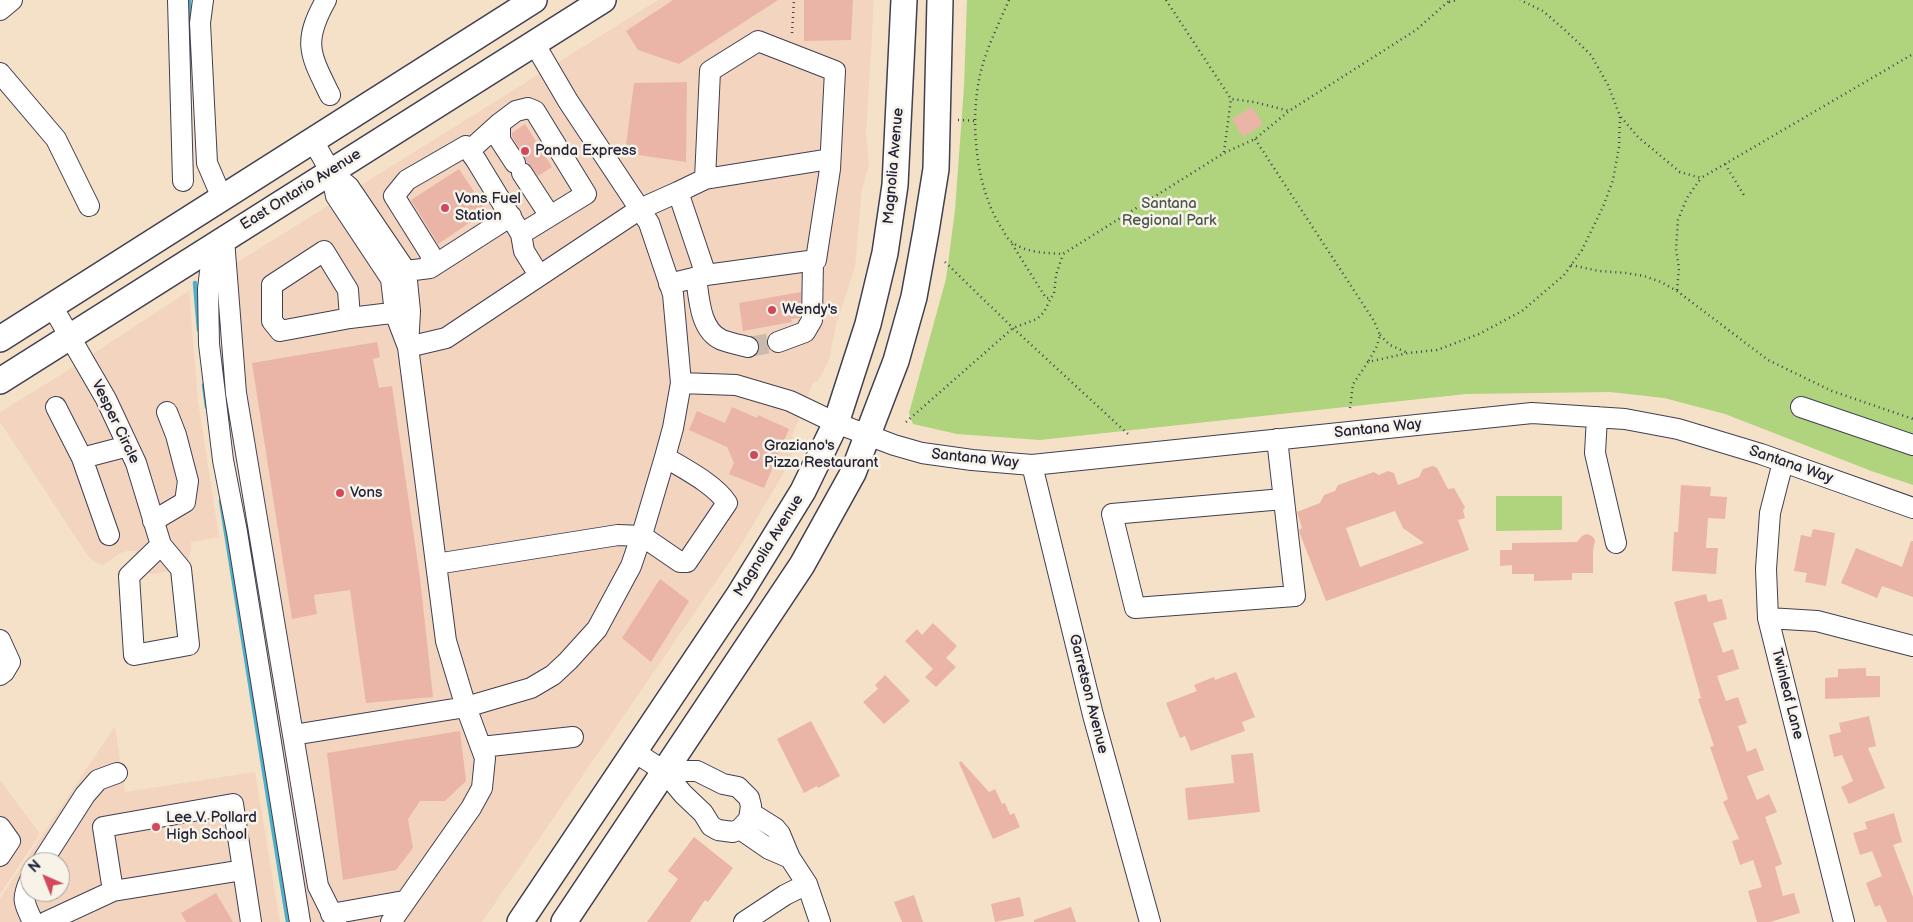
<!DOCTYPE html>
<style>
body{margin:0}
#map{position:relative;width:1913px;height:922px;overflow:hidden;background:#f4e1c8;font-family:"Balsamiq Sans",sans-serif}
canvas{display:block}
.north{position:absolute;left:20px;top:852px;width:50px;height:50px;box-sizing:border-box;background:#f7f3e8;border:1px solid #a29fa3;border-radius:50%;rotate:316deg;font-size:14px;font-weight:700;line-height:20px;text-align:center;color:#22223b}
.north::after{content:'';display:block;margin:auto;width:18px;height:22px;background:#d1495b;clip-path:polygon(50% 0,100% 100%,50% 72%,0 100%)}
</style>
<div id="map">
<canvas width="1913" height="922"></canvas>
<div class="north">N</div>
</div>
<script>
const context = document.querySelector('canvas').getContext('2d');
context.lineJoin = 'round';
function fill(path, color) {
  context.fillStyle = color;
  context.fill(path, 'evenodd');
}
function stroke(path, color, width, dash) {
  context.strokeStyle = color;
  context.lineWidth = width;
  context.lineCap = dash ? 'butt' : 'round';
  context.setLineDash(dash || []);
  context.stroke(path);
}
function drawText(font, color, halo, rows, align = 'center') {
  context.font = font + ' "Balsamiq Sans",sans-serif';
  context.lineWidth = 5;
  context.setLineDash([]);
  context.textBaseline = 'middle';
  context.strokeStyle = halo;
  context.fillStyle = color;
  for (const [text, x, y, turn = 0] of rows) {
    context.save();
    context.translate(x, y);
    context.rotate((+turn || 0) * Math.PI / 180);
    context.textAlign = isNaN(turn) ? turn : align;
    if (halo) context.strokeText(text, 0, 0);
    context.fillText(text, 0, 0);
    context.restore();
  }
}
fill(new Path2D(`
 M658 0H874L866 135 869 164 862 189 855 267 836 325 829 361 818 381 813 383 792 436 796 445 782 476 739 548 482 922H308L254 564 224 395 217 275Z
 M189 291 198 401 219 537 191 542V550L187 562 181 569 154 574 149 573 137 560 135 551H127L121 553 103 565 96 563 88 556 0 422V412L62 374Z
 M115 726 125 792 255 772 280 922H0V899ZM30 862H60V892H30Z
 M0 780 40 834 0 894Z`), '#f3d4bf');
fill(new Path2D(`
 M967 0H1913V485L1874 472 1725 414 1664 398 1610 392 1466 394 1040 440 957 434 913 424 909 413 946 279 955 210 964 87Z
 M1496 496H1562V530L1496 531Z`), '#afd47d');
stroke(new Path2D(`
 M189 0V54
 M195 283 199 330
 M204 385 207 407
 M221 501 288 922`), '#4bb0ca', 4.5);
fill(new Path2D(`
 M673 0H778L679 64 638 50 626 31Z
 M804 0H853L851 40 804 41Z
 M687 82 686 162 625 153 634 83Z
 M1252 107 1263 124 1243 137 1232 119Z
 M525 124 552 167 538 176 527 162 512 136V133Z
 M459 169 487 211 438 244 411 200Z
 M801 292 800 318 791 319 792 322 743 331 739 303Z
 M377 342 380 357 373 359 379 388 392 386 420 578 433 697 366 703 350 590 314 595 317 614 292 619 252 363Z
 M732 407 757 418 758 415 789 429 764 488 729 474 734 463 727 447 689 430 697 411 725 423Z
 M1433 466 1437 468 1448 489 1454 488 1465 507 1463 510 1465 518 1458 520 1469 550 1326 601 1300 534 1299 530 1302 528 1297 512 1320 503 1324 495 1335 491 1338 485 1374 472 1379 475 1388 471 1394 473 1398 485 1419 477 1423 469ZM1395 511 1403 528 1424 543 1360 567 1346 528Z
 M1681 485 1711 487 1710 496 1727 497 1725 519 1708 518 1706 548H1718L1716 574 1672 571 1674 532H1678Z
 M1813 529 1835 533 1826 586 1805 582 1807 573 1794 571 1801 535 1811 537Z
 M1587 534 1592 536 1595 540 1593 551V573H1572V580L1534 581V574H1512V565L1500 566V550H1512V543L1577 542 1582 536Z
 M1911 541H1913V597L1882 586 1877 598 1841 583 1856 548 1902 567Z
 M660 579 689 601 651 662 622 638Z
 M1706 594 1708 602 1722 599 1727 619 1713 623 1723 653 1733 649 1739 669 1717 676 1726 701 1738 697 1747 723 1738 726 1747 752 1756 748 1764 770 1747 776 1757 800 1769 794 1777 812 1765 817 1782 864 1775 867 1783 896 1794 893 1800 913 1770 922H1757L1748 891 1762 887 1753 860 1740 865 1732 841 1739 839 1723 802 1728 799 1710 747 1714 746 1698 699 1701 698 1674 602Z
 M933 623 957 646 946 658 956 667 936 687 925 677 933 669 905 641 917 629 922 635Z
 M1866 668V676H1880V697L1825 699V678L1838 677V669Z
 M1236 672 1255 717 1242 722 1245 731 1191 751 1185 736 1180 738 1166 703 1197 691 1194 685 1214 677 1215 680Z
 M885 675 910 701 884 724 863 702 878 689 875 685Z
 M1869 716 1876 746 1868 748 1885 788 1849 804 1841 787 1853 781 1842 755 1834 757 1829 735 1841 732 1839 723Z
 M811 721 840 776 818 788 817 786 804 793 777 739Z
 M460 731 466 781 445 801H420L408 819 413 848 396 870 343 880 327 753Z
 M1253 753 1260 812 1188 820 1185 788 1234 783 1231 755Z
 M961 761 989 792 995 789 1002 804 1005 803 1010 815 1014 813 1020 827 993 839 959 763Z
 M1894 813 1902 842 1893 845 1913 897V922H1887L1880 905 1875 907 1866 883 1882 876 1872 851 1860 855 1853 833 1867 829 1865 822Z
 M694 837 733 868 708 902 705 900 690 922H647L678 879 668 871Z
 M216 893 233 922H186L181 913Z
 M914 895 923 922H902L894 902Z
 M1020 897 1024 916 995 922 991 904Z
 M1071 907 1076 922H1034V920Z`), '#eab5a6');
stroke(new Path2D(`
 M748 347 778 342`), '#cabbac', 20, [20, 10]);
const minor = new Path2D(`
 M178 0 183 181
 M203 0 200 23 207 163 222 198
 M326 0C302 43 310 54 330 95
 M0 10 12 0
 M534 43 568 101 649 223 673 294 681 383 736 385 790 401 836 423 894 445 922 453 972 460 1032 465 1532 413 1625 419 1678 429 1761 454 1913 508
 M0 73 56 139 89 206
 M313 141 331 172
 M469 151 500 123
 M515 163 500 140V123L516 111 528 108 535 111 586 194 521 234
 M331 172 349 187 406 271 410 311 408 347 395 313 391 279 336 196Z
 M522 173 550 216
 M705 179 830 159
 M678 192 705 179 710 71 758 41 835 71 830 169 816 260 706 275
 M224 239 236 393 293 735 466 707 531 688 553 675 568 661 597 629 631 566 644 528 665 457 673 428 681 383
 M213 246 208 289 209 344 223 460 237 532 300 922
 M430 268 511 216
 M394 277 406 271 430 268 431 255 394 196 407 180 466 146 476 160 521 234 524 251 539 275
 M696 277C699 298 700 331 722 340 730 343 740 345 748 347
 M52 306 106 399 136 463 161 545 181 569 189 645 134 655 129 576 161 545
 M350 318 348 290 324 251 272 285V321L280 331 350 318 408 311
 M778 342 805 332 812 320 813 261
 M56 407 82 458 109 535
 M1801 407 1913 445
 M1597 417 1595 453 1616 543
 M1277 439 1295 596 1135 608 1112 514 1283 499
 M82 458 128 446
 M1783 462 1770 513 1766 569 1768 618 1844 922
 M1032 465 1093 715 1150 922
 M153 521 185 502 188 481 176 435 167 412
 M436 564 618 535 642 536 680 562H687L727 503C715 484 684 469 665 457
 M1768 618 1817 621 1913 646
 M0 640 10 662 4 672 0 675
 M293 735 318 886 336 922
 M481 747 573 737
 M633 751 664 771 683 794 703 813 711 826 718 830 733 832 740 829 749 819 751 806 749 798 738 787 723 784 697 771H664
 M751 813 775 828 780 834 790 858 807 884 820 922
 M0 827 10 841 0 856
 M740 829 769 849 790 858
 M42 862 85 795 98 780 117 773
 M30 880C21 900 24 903 33 922
 M113 891 243 870
 M331 914 404 901
 M46 922 113 891 103 827 233 804 251 922
 M391 922 471 808 482 788 485 758 466 707 446 641 408 347 446 338 640 209 678 192 706 275 669 284
 M744 922 785 895 807 884`);
const major = new Path2D(`
 M0 339 534 0
 M0 381 603 0
 M520 922 739 595 803 491 836 423 868 324 885 253 895 185 904 0
 M564 922 802 565 853 473 896 361 914 297 926 231 936 169 940 0`);
stroke(minor, '#423f50', 22);
stroke(major, '#423f50', 28);
stroke(new Path2D(`
 M1009 0C999 23 987 47 981 71 969 118 975 190 1003 230 1005 234 1008 240 1012 242 1025 253 1048 253 1063 254L1224 153 1255 139 1289 111 1416 30 1450 0
 M1166 0 1231 99 1254 102 1289 111
 M1449 2 1457 0
 M792 33 794 0
 M1621 117 1638 137 1680 172 1701 178 1913 54
 M958 120 976 121
 M1255 139 1374 321 1380 335 1377 346 1368 362
 M1224 152 1231 99
 M1725 164 1745 197
 M1012 244 1046 298H1051L1054 294 1056 275 1063 254
 M945 262 1013 328 1129 435
 M1571 265 1599 271 1626 273 1644 276 1661 282 1677 291 1768 360 1832 391 1913 419
 M1677 290 1679 268 1676 249 1678 220 1687 198 1701 178
 M1380 335 1390 345 1408 353
 M1350 408 1353 384 1368 362 1408 353 1437 350 1479 334 1522 311 1564 275 1582 250 1603 207 1613 180 1619 147 1620 116 1608 85 1591 55 1566 31 1543 11 1520 0
 M906 422 1013 328 1037 319 1044 312 1051 298`), '#423f50', 2.5, [1, 4]);
stroke(minor, '#fff', 20);
stroke(major, '#fff', 25);
for (const [x, y, r, color] of [
 [525,151,5,"#d1495b"],
 [445,208,5,"#d1495b"],
 [772,310,5,"#d1495b"],
 [754,455,5,"#d1495b"],
 [340,493,5,"#d1495b"],
 [156,827,5,"#d1495b"]
]) {
  const dot = new Path2D();
  dot.arc(x, y, r, 0, 2 * Math.PI);
  context.fillStyle = color;
  context.fill(dot);
  stroke(dot, '#f7f3e8', 2);
}
drawText('15px', '#22223b', '#f7f3e8', [
 ["Panda Express",535,151],
 ["Vons Fuel",455,199],
 ["Station",455,216],
 ["Wendy's",782,310],
 ["Graziano's",764,446],
 ["Pizza Restaurant",764,463],
 ["Vons",350,493],
 ["Lee V. Pollard",166,818],
 ["High School",166,835]
], 'left');
drawText('15px', '#22223b', '#f7f3e8', [
 ["Magnolia Avenue",894,166,-85],
 ["East Ontario Avenue",301,190,-32],
 ["Vesper Circle",115,422,64],
 ["Santana Way",1378,429,-6],
 ["Santana Way",975,459,6],
 ["Santana Way",1791,465,19],
 ["Magnolia Avenue",769,546,-58],
 ["Garretson Avenue",1088,694,76],
 ["Twinleaf Lane",1787,694,76]
]);
drawText('15px', '#4c574f', '#f7f3e8', [
 ["Santana",1169,204],
 ["Regional Park",1169,221]
]);
</script>
